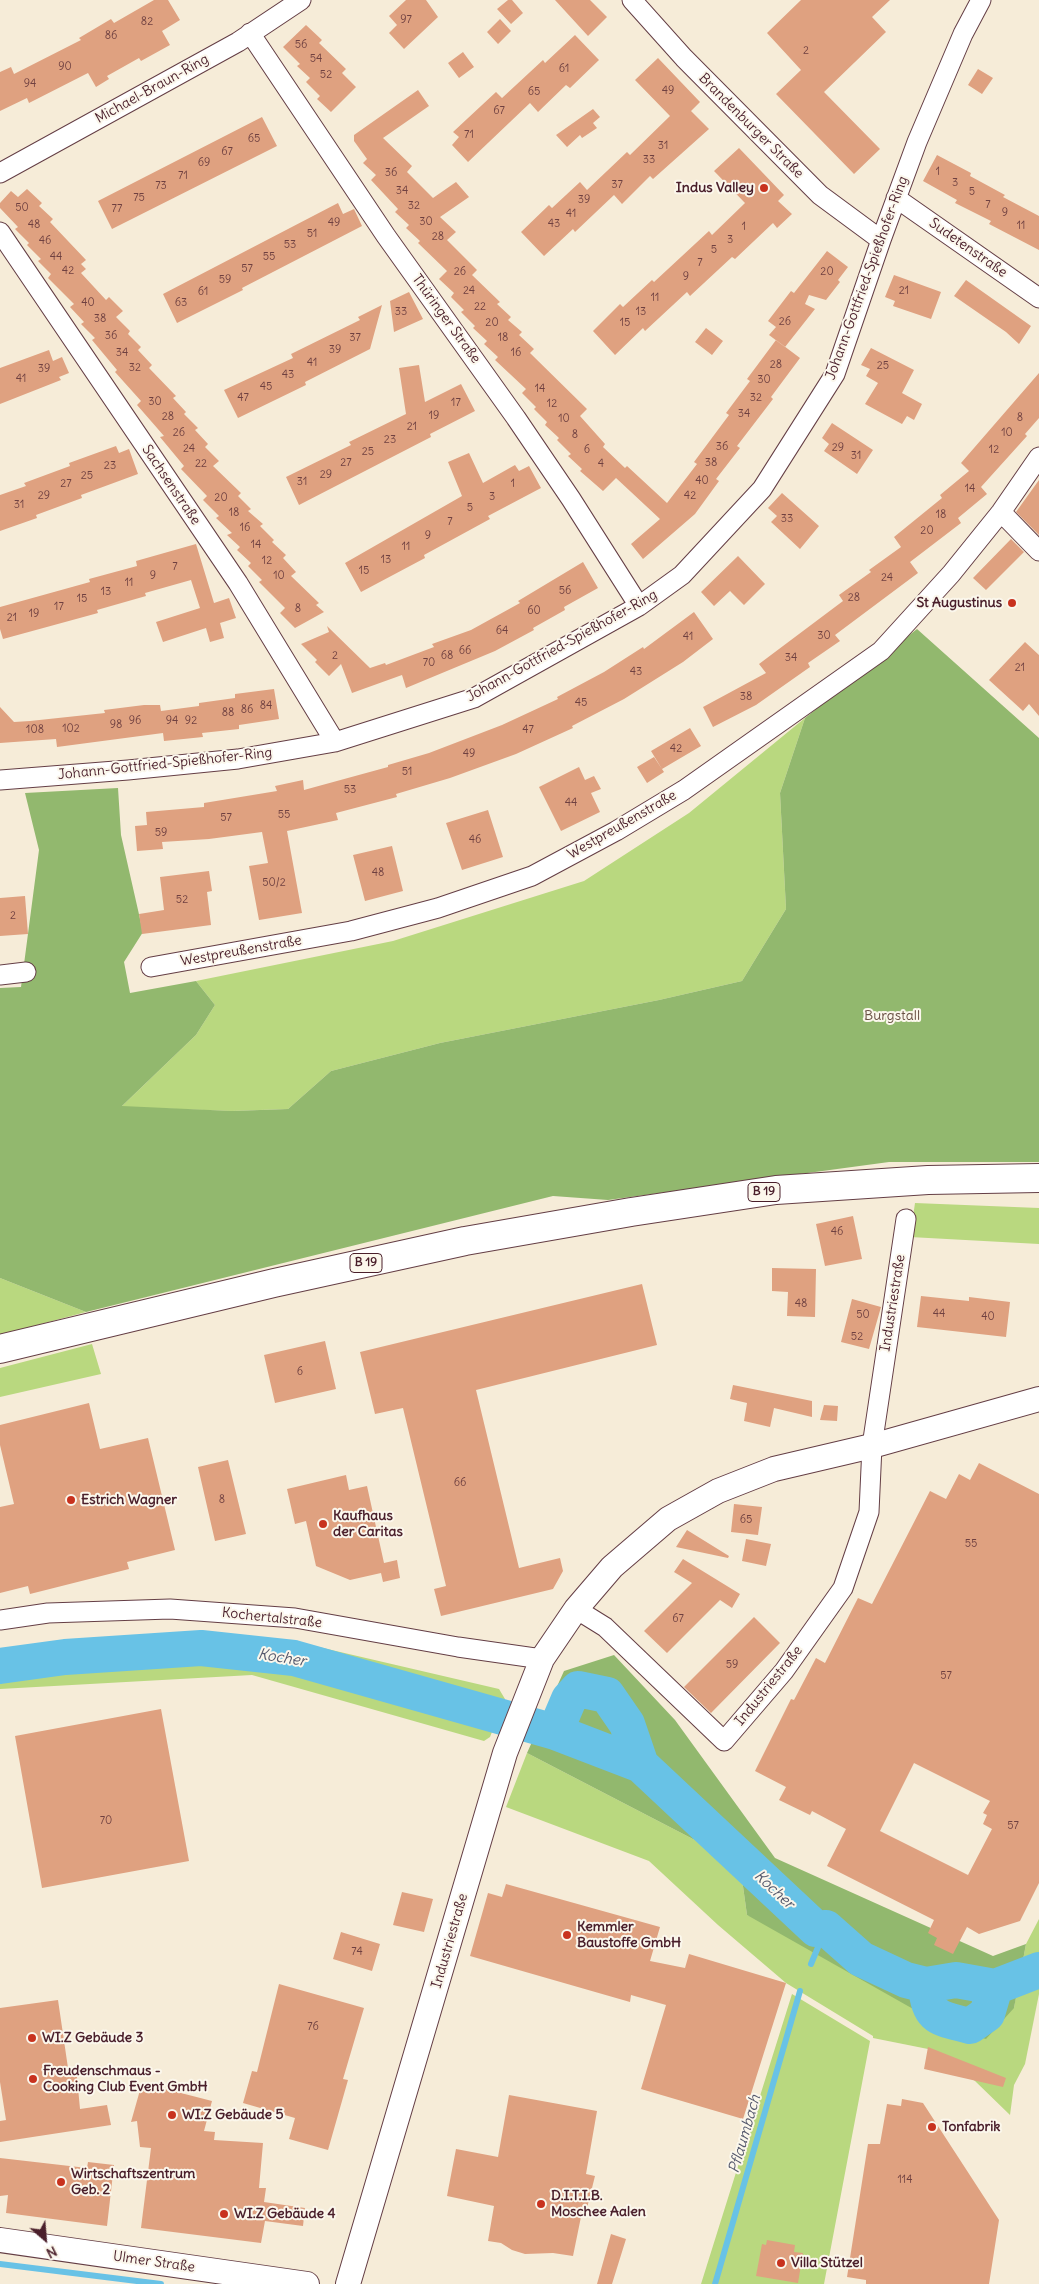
<!DOCTYPE html>
<meta charset="utf-8">
<style>
body{margin:0}
#map{position:relative;width:1039px;height:2284px;overflow:hidden;background:#f6ecd8;font-family:Delius,sans-serif}
canvas{display:block}
.north{position:absolute;left:20px;top:2214px;width:50px;height:50px;-webkit-text-stroke:4px #fbf7ec;paint-order:stroke;rotate:153deg;font-size:14px;font-weight:700;line-height:20px;text-align:center;color:#4a1f2b}
.north::after{content:'';display:block;margin:auto;width:18px;height:22px;background:#4a1f2b;clip-path:polygon(50% 0,100% 100%,50% 72%,0 100%)}
</style>
<div id="map">
<canvas width="1039" height="2284"></canvas>
<div class="north">N</div>
</div>
<script>
const context = document.querySelector('canvas').getContext('2d');
context.lineJoin = 'round';
function fill(path, color) {
  context.fillStyle = color;
  context.fill(path, 'evenodd');
}
function stroke(path, color, width, dash) {
  context.strokeStyle = color;
  context.lineWidth = width;
  context.lineCap = dash ? 'butt' : 'round';
  context.setLineDash(dash || []);
  context.stroke(path);
}
function drawText(font, color, halo, rows, align = 'center') {
  context.font = font + ' Delius,sans-serif';
  context.lineWidth = 4;
  context.setLineDash([]);
  context.textBaseline = 'middle';
  context.strokeStyle = halo;
  context.fillStyle = color;
  for (const [text, x, y, turn = 0] of rows) {
    context.save();
    context.translate(x, y);
    context.rotate((+turn || 0) * Math.PI / 180);
    context.textAlign = isNaN(turn) ? turn : align;
    if (halo) context.strokeText(text, 0, 0);
    context.fillText(text, 0, 0);
    context.restore();
  }
}
fill(new Path2D(`
 M805 718 780 793 786 909 742 981 659 1000 440 1043 331 1071 288 1109 232 1111 121 1107 196 1035 215 1005 196 981 393 941 584 881 689 813Z
 M915 1203 1039 1208V1244L910 1237Z
 M0 1278 86 1312 0 1335Z
 M92 1344 101 1374 0 1397V1368Z
 M159 1634 293 1641 499 1689 505 1699 490 1737 484 1741 252 1675 0 1689V1652Z
 M527 1753 716 1851 741 1872 747 1915 1014 2008 1017 1990 1039 1983V1994L1025 2064 1014 2085 1010 2115 975 2081 928 2049 873 2038V2036L786 1983 718 1925 649 1861 506 1807Z
 M1039 1919V1960L1022 1965 1026 1944Z
 M792 1994 870 2041 824 2284H701Z`), '#b9d87f');
fill(new Path2D(`
 M917 629 1039 738V1162H889L608 1200 553 1196 86 1312 0 1278V988L21 987 39 850 25 793 118 788 121 835 143 932 124 962 130 993 196 981 215 1005 196 1035 122 1106 232 1111 288 1109 331 1071 440 1043 659 1000 742 981 786 909 780 793 805 718Z
 M614 1655 675 1720 775 1858 993 1956 1026 1944 1014 2008 986 2039 945 2027 747 1915 741 1872 716 1851 527 1753 564 1671Z`), '#92b86e');
stroke(new Path2D(`
 M811 1964 826 1928
 M0 2264 161 2284
 M715 2284 800 1991`), '#68c2e6', 6);
stroke(new Path2D(`
 M0 1666 65 1657 201 1648 294 1658 555 1732 641 1765 816 1929 826 1928 861 1959 906 1980 926 1985 956 1980 995 1987 1039 1970
 M555 1732 569 1699 578 1689 607 1695 627 1724 641 1765
 M926 1985C928 2020 940 2018 970 2026L987 2014 995 1987`), '#68c2e6', 36);
fill(new Path2D(`
 M154 0H168L180 20 162 31 170 45 141 61 139 58 107 76 109 79 96 87 88 73 29 103 27 98 0 111V72L11 67 14 74 81 40 79 38 111 19 114 23Z
 M406 0H426L438 17 404 49 389 33 397 25 389 16Z
 M508 0H512L523 13 511 24 497 9Z
 M555 0H590L607 17 588 36Z
 M801 0H890L872 17 886 32 824 92 880 149 854 174 776 94 801 70 767 33Z
 M500 19 511 31 498 44 487 32Z
 M306 25 322 40 319 43 346 69 342 73 356 87 331 112 317 99 320 96 306 82 310 78 297 66 300 64 283 47Z
 M575 35 599 60 570 88 566 85 538 112 530 103 468 162 452 145 459 137 453 132 496 92 502 98 543 60 545 63Z
 M463 52 474 67 459 78 448 63Z
 M658 58 700 102 691 111 709 129 653 179 650 176 622 204 614 195 575 232 573 229 544 256 521 232 549 205 552 208 580 182 587 190 627 152 630 155 670 116 635 80Z
 M978 69 993 78 982 94 968 85Z
 M418 90 429 106 383 138 412 166 407 172 433 198 456 182 469 197 440 217 456 232 447 240 477 270 472 275 500 302 497 304 511 317 508 320 522 332 519 335 534 349 530 353 587 409 580 416 605 444 603 447 625 468 627 466 667 503 697 464 694 462 729 415 726 413 750 381 747 379 776 340 800 358 771 397 773 399 737 446 740 448 716 479 719 481 695 514 643 559 631 544 660 519 616 478 603 491 580 471 582 469 568 456 571 454 557 440 559 438 545 425 547 422 534 409 536 407 522 393 526 389 495 360 498 357 484 344 487 341 473 328 475 326 461 312 464 310 451 297 454 293 439 279 447 271 418 243 420 241 406 228 409 225 395 212 398 209 371 180 376 175 363 163 367 159 354 141V135Z
 M593 109 600 117 593 123 597 128 582 138 580 135 567 147 556 135Z
 M262 117 277 146 112 229 98 201Z
 M739 148 784 195 778 201 792 214 777 228 773 223 735 259 732 257 690 296 687 292 645 331 643 328 615 355 593 331 620 304 623 307 652 280 654 282 709 231 712 235 745 203 714 171Z
 M937 155 971 173 970 176 1005 195 1003 197 1039 216V250L989 224 991 221 955 203 957 200 923 181Z
 M27 189 42 203 39 206 53 219 50 222 86 260 81 264 86 269 81 273 106 300 109 297 123 311 116 317 130 331 128 334 141 347 138 350 152 365 149 368 176 396 173 398 186 412 184 414 198 428 195 430 208 444 205 447 219 461 213 466 241 493 238 496 251 509 248 511 263 524 260 526 274 540 272 542 286 555 283 558 296 572 291 576 319 603 316 605 324 612 295 628 280 613 285 608 259 582 262 580 248 566 251 563 237 550 240 547 227 535 232 533 216 518 219 516 203 500 207 496 181 469 184 466 160 437 164 436 137 405 141 401 115 372 117 370 92 340 95 338 81 324 84 322 70 307 74 304 48 278 51 274 38 261 41 259 27 245 29 243 15 229 18 227 0 208V203L11 191 18 197Z
 M338 203 343 214 354 209 362 226 242 288 243 290 177 323 163 294Z
 M827 251 848 267 838 280 840 282 826 300 809 295 805 304 815 309 785 347 769 335 776 327 768 321 791 291 794 293Z
 M894 275 941 292 931 319 893 306 895 301 885 297Z
 M966 280 1031 326 1019 344 1006 332 954 296Z
 M409 292 423 319 394 332 390 301Z
 M382 305 370 349 305 382 306 385 238 418 224 390 293 358 291 354 360 320 358 317Z
 M706 328 723 341 712 355 695 342Z
 M871 348 914 370 902 393 922 404 914 420 907 416 902 424 865 404 878 383 866 376 870 369 861 365Z
 M49 350 53 361 62 357 69 373 59 377 61 380 0 404V368Z
 M419 365 425 402 461 384 475 411 430 434 431 437 299 505 286 477 351 445 349 442 406 414 399 368Z
 M1039 373V418L1025 434 1027 436 981 487 987 494 958 518 961 523 910 562 918 573 835 635 840 641 808 663 810 667 756 705 713 727 703 707 766 673 759 664 843 601 839 595 871 572 869 570 901 547 894 537 942 498 940 495 969 471 961 463Z
 M832 423 873 450 857 474 824 451 829 444 822 438Z
 M116 446 119 453 129 449 138 474 81 495 82 498 36 515 37 518 0 531V495L26 486 24 483 70 466 69 463Z
 M469 453 483 483 515 465 519 471 529 466 541 488 488 516 490 519 424 555 425 558 361 592 345 563 462 496 448 462Z
 M1039 480V535L1016 512Z
 M782 493 819 526 800 549 771 522 777 516 768 508Z
 M1011 539 1024 552 986 590 973 578Z
 M196 544 214 603 229 598 236 618 220 623 224 638 210 642 206 628 163 642 156 622 200 608 191 580 145 593 146 596 97 610 98 613 3 639 0 629V607L90 582 89 579 137 566 136 561Z
 M738 556 765 584 744 605 730 591 714 606 701 592Z
 M583 562 598 588 564 607 565 610 533 628 534 630 495 651 406 688 402 675 352 693 341 664 329 676 315 662 317 660 301 644 329 632 327 626 370 668 385 663 386 665 434 647 432 644 471 630 520 603 518 601Z
 M694 612 713 639 683 662 624 699 572 726 573 728 516 754 450 778 396 794 397 797 336 813 338 820 287 831 302 913 259 920 249 866 268 863 262 832 209 839 162 842 163 849 137 851 135 826 147 825 146 812 204 807V803L277 791 275 786 303 780 304 790 388 767V765L429 753 502 725 558 699 557 697 604 672 643 647 644 649Z
 M1025 642 1039 655V716L1029 704 1023 711 989 680Z
 M274 689 279 719 239 725V729L202 733 203 737 164 741 163 733 57 747 56 739 0 743V707L14 722 30 721 105 713 104 710 144 705H160L161 711 199 706V703L235 698V694Z
 M690 728 701 746 662 769 651 751Z
 M654 757 664 772 647 783 637 767Z
 M579 767 585 780 594 776 601 789 591 793 600 812 561 831 539 787Z
 M488 810 503 857 462 870 446 823Z
 M392 846 403 891 365 901 353 855Z
 M209 871 212 891 207 892 211 925 142 934 139 914 164 910 160 877Z
 M25 896 28 934 0 936V898Z
 M853 1216 862 1259 825 1266 816 1224Z
 M772 1268 816 1269 815 1317 787 1316 788 1292 772 1291Z
 M642 1284 657 1345 476 1390 519 1568 560 1558 563 1571 553 1589 441 1616 434 1589 446 1586 403 1408 375 1414 360 1352Z
 M921 1296 969 1301V1297L1010 1302 1006 1337 917 1327Z
 M852 1299 881 1307 869 1349 841 1342Z
 M325 1341 336 1389 275 1403 264 1355Z
 M733 1385 812 1401V1417L774 1408 770 1427 744 1421 747 1403 730 1399Z
 M89 1403 100 1449 148 1438 175 1550 127 1562 129 1569 30 1594 28 1586 0 1593V1507L14 1504 0 1445V1425Z
 M824 1405 838 1406 837 1421 820 1420Z
 M228 1460 246 1534 215 1541 198 1467Z
 M979 1463 1039 1494V1883L1020 1921 979 1934 967 1927 953 1954 934 1945 937 1938 928 1933 934 1920 827 1866 846 1829 812 1811 810 1815 779 1800 786 1787 755 1771 791 1699 794 1700 816 1658 825 1663 858 1598 872 1604 930 1491 946 1499 959 1474 970 1480ZM914 1763 990 1801 983 1813 987 1815 983 1824 992 1829 968 1875 880 1831Z
 M346 1475 349 1490 367 1486 384 1563 397 1560 400 1578 383 1582 381 1573 350 1580 316 1566 306 1521 295 1524 287 1489Z
 M734 1504 762 1507 758 1535 731 1532Z
 M687 1530 729 1556 728 1558 676 1547Z
 M746 1539 771 1544 766 1566 742 1561Z
 M683 1559 740 1594 732 1608 720 1600 667 1653 644 1631 692 1583 674 1572Z
 M754 1617 780 1643 711 1713 684 1687Z
 M161 1709 189 1861 42 1888 15 1736Z
 M506 1884 660 1927 650 1961 685 1968 689 1954 786 1983 743 2119 641 2089 666 2005 631 1995 630 2002 470 1956 488 1893 502 1897Z
 M402 1892 433 1899 424 1932 393 1925Z
 M341 1932 380 1944 372 1971 333 1959Z
 M279 1984 364 2008 343 2079 348 2080 328 2150 289 2139 295 2118 243 2103 252 2071 257 2072Z
 M58 2000 68 2068 75 2067 77 2077 80 2109 107 2105 111 2125 0 2142V2121L6 2120 0 2082V2008Z
 M928 2047 1006 2078 1003 2087 924 2069Z
 M142 2083 212 2101 204 2131 215 2132 214 2140 263 2143 259 2188H266L264 2202 305 2208 303 2226 265 2221 261 2243 141 2228 151 2148 140 2147 137 2121 131 2122Z
 M509 2095 597 2111 586 2174 595 2176 587 2208 583 2207 573 2256 553 2253 525 2254 512 2250 501 2243 488 2241 494 2206 447 2196 456 2149 498 2157Z
 M902 2099 923 2103 999 2220 989 2284H866V2280L847 2277 868 2144H880L887 2104 901 2106Z
 M0 2158 87 2168 88 2162 114 2165 107 2226 6 2213 8 2195 0 2196Z
 M611 2234 626 2239 612 2284H597Z
 M767 2240 795 2245 794 2252 803 2253 798 2283 756 2276 762 2244 766 2245Z`), '#dfa180');
const minor = new Path2D(`
 M632 0 684 58 820 195 881 240
 M250 33 386 236 516 418 571 499 639 606
 M0 173 238 42 301 0
 M896 198 1039 298
 M0 232 238 583 335 742
 M1001 512 1039 551
 M0 780 128 770 238 759 335 742 474 698 639 606 682 575 762 489 835 374 881 240 917 142 963 34 981 0
 M151 967 351 931 438 908 532 876 616 831 684 790 881 651 951 574 1001 512 1039 457
 M0 975 26 972
 M576 1609 605 1627 724 1741 784 1671 843 1588 869 1512 872 1446 906 1219
 M0 1620 48 1613 170 1609 295 1618 458 1647 542 1659`);
const tertiary = new Path2D(`
 M0 2240 307 2284
 M348 2284 505 1753 542 1659 576 1609 612 1567 668 1519 718 1491 774 1469 872 1446 1039 1399`);
const trunk = new Path2D(`
 M0 1349 274 1283 465 1241 631 1212 776 1190 928 1180 1039 1178`);
stroke(minor, '#643e45', 21);
stroke(tertiary, '#643e45', 26);
stroke(trunk, '#643e45', 30);
stroke(minor, '#fff', 19);
stroke(tertiary, '#fff', 24);
stroke(trunk, '#fff', 28);
for (const [x, y, r, color] of [
 [764,188,5,"#c8321e"],
 [1012,603,5,"#c8321e"],
 [71,1500,5,"#c8321e"],
 [323,1524,5,"#c8321e"],
 [567,1935,5,"#c8321e"],
 [32,2038,5,"#c8321e"],
 [33,2079,5,"#c8321e"],
 [172,2115,5,"#c8321e"],
 [932,2127,5,"#c8321e"],
 [61,2182,5,"#c8321e"],
 [541,2204,5,"#c8321e"],
 [224,2214,5,"#c8321e"],
 [781,2263,5,"#c8321e"]
]) {
  const dot = new Path2D();
  dot.arc(x, y, r, 0, 2 * Math.PI);
  context.fillStyle = color;
  context.fill(dot);
  stroke(dot, '#fbf7ec', 2);
}
drawText('11px', '#6f4040', null, [
 ["97",406,20],
 ["82",147,22],
 ["86",111,36],
 ["56",301,45],
 ["2",806,51],
 ["54",316,59],
 ["90",65,67],
 ["61",564,69],
 ["52",326,75],
 ["94",30,84],
 ["49",668,91],
 ["65",534,92],
 ["67",499,111],
 ["71",469,135],
 ["65",254,139],
 ["31",663,146],
 ["67",227,152],
 ["33",649,160],
 ["69",204,163],
 ["1",938,172],
 ["36",391,173],
 ["71",183,176],
 ["3",955,183],
 ["37",617,185],
 ["73",161,186],
 ["34",402,191],
 ["5",972,192],
 ["75",139,198],
 ["39",584,200],
 ["7",988,205],
 ["32",414,206],
 ["50",22,208],
 ["77",117,209],
 ["9",1005,213],
 ["41",571,214],
 ["30",426,222],
 ["49",334,223],
 ["43",554,224],
 ["48",34,225],
 ["11",1021,226],
 ["1",744,227],
 ["51",312,234],
 ["28",438,237],
 ["3",730,240],
 ["46",45,241],
 ["53",290,245],
 ["5",714,250],
 ["44",56,257],
 ["55",269,257],
 ["7",700,263],
 ["57",247,269],
 ["42",68,271],
 ["26",460,272],
 ["20",827,272],
 ["9",686,277],
 ["59",225,280],
 ["24",469,291],
 ["21",904,291],
 ["61",203,292],
 ["11",655,298],
 ["40",88,303],
 ["63",181,303],
 ["22",480,307],
 ["33",401,312],
 ["13",641,312],
 ["38",100,319],
 ["26",785,322],
 ["20",492,323],
 ["15",625,323],
 ["36",111,336],
 ["37",355,338],
 ["18",503,338],
 ["39",335,350],
 ["34",122,353],
 ["16",516,353],
 ["41",312,363],
 ["28",776,365],
 ["25",883,366],
 ["32",135,368],
 ["39",44,369],
 ["43",288,375],
 ["41",21,379],
 ["30",764,380],
 ["45",266,387],
 ["14",540,389],
 ["47",243,398],
 ["32",756,398],
 ["30",155,402],
 ["17",456,403],
 ["12",552,404],
 ["34",744,414],
 ["19",434,416],
 ["28",168,417],
 ["8",1020,418],
 ["10",564,419],
 ["21",412,427],
 ["26",179,433],
 ["10",1007,433],
 ["8",575,435],
 ["23",390,440],
 ["36",722,447],
 ["29",838,448],
 ["24",189,449],
 ["6",587,450],
 ["12",994,450],
 ["25",368,452],
 ["31",856,456],
 ["27",346,463],
 ["38",711,463],
 ["22",201,464],
 ["4",601,464],
 ["23",110,466],
 ["29",326,475],
 ["25",87,476],
 ["40",702,481],
 ["31",302,482],
 ["27",66,484],
 ["1",513,484],
 ["14",970,489],
 ["29",44,496],
 ["42",690,496],
 ["3",492,497],
 ["20",221,498],
 ["31",19,505],
 ["5",470,508],
 ["18",234,513],
 ["18",941,515],
 ["33",787,519],
 ["7",450,522],
 ["16",245,528],
 ["20",927,531],
 ["9",428,536],
 ["14",256,545],
 ["11",406,547],
 ["13",386,560],
 ["12",267,561],
 ["7",175,567],
 ["15",364,571],
 ["9",153,576],
 ["10",279,576],
 ["24",887,578],
 ["11",129,583],
 ["56",565,591],
 ["13",106,592],
 ["28",854,598],
 ["15",82,599],
 ["17",59,607],
 ["8",298,609],
 ["60",534,611],
 ["19",34,614],
 ["21",12,618],
 ["64",502,631],
 ["30",824,636],
 ["41",688,637],
 ["66",465,651],
 ["2",335,656],
 ["68",447,656],
 ["34",791,658],
 ["70",429,663],
 ["21",1020,668],
 ["43",636,672],
 ["38",746,697],
 ["45",581,703],
 ["84",266,706],
 ["86",247,710],
 ["88",228,713],
 ["96",135,721],
 ["94",172,721],
 ["92",191,721],
 ["98",116,725],
 ["102",71,729],
 ["108",35,730],
 ["47",528,730],
 ["42",676,749],
 ["49",469,754],
 ["51",407,772],
 ["53",350,790],
 ["44",571,803],
 ["55",284,815],
 ["57",226,818],
 ["59",161,833],
 ["46",475,840],
 ["48",378,873],
 ["50/2",274,883],
 ["52",182,900],
 ["2",13,916],
 ["46",837,1232],
 ["48",801,1304],
 ["44",939,1314],
 ["50",863,1315],
 ["40",988,1317],
 ["52",857,1337],
 ["6",300,1372],
 ["66",460,1483],
 ["8",222,1500],
 ["65",746,1520],
 ["55",971,1544],
 ["67",678,1619],
 ["59",732,1665],
 ["57",946,1676],
 ["70",106,1821],
 ["57",1013,1826],
 ["74",357,1952],
 ["76",313,2027],
 ["114",905,2180]
]);
for (const [x, y, w] of [
 [764,1192,32],
 [366,1263,32]
]) {
  const box = new Path2D();
  box.roundRect(x - w / 2, y - 9.5, w, 19, 4);
  context.fillStyle = '#fbf7ec';
  context.fill(box);
  stroke(box, '#4a1f2b', 1);
}
drawText('bold 12px', '#4a1f2b', null, [
 ["B 19",764,1192],
 ["B 19",366,1263]
]);
drawText('14px', '#4a1f2b', '#fbf7ec', [
 ["Michael-Braun-Ring",152,89,-29],
 ["Brandenburger Straße",751,126,45],
 ["Sudetenstraße",968,248,35],
 ["Johann-Gottfried-Spießhofer-Ring",867,278,-70],
 ["Thüringer Straße",446,319,54],
 ["Sachsenstraße",171,485,56],
 ["Johann-Gottfried-Spießhofer-Ring",562,646,-29],
 ["Johann-Gottfried-Spießhofer-Ring",165,764,-6],
 ["Westpreußenstraße",622,825,-30],
 ["Westpreußenstraße",241,951,-10],
 ["Industriestraße",893,1303,-81],
 ["Kochertalstraße",272,1618,6],
 ["Industriestraße",769,1686,-51],
 ["Industriestraße",450,1941,-74],
 ["Ulmer Straße",154,2262,8]
]);
drawText('bold 14px', '#4a1f2b', '#fbf7ec', [
 ["Indus Valley",754,188,"right"],
 ["St Augustinus",1002,603,"right"],
 ["Estrich Wagner",81,1500],
 ["Kaufhaus",333,1516],
 ["der Caritas",333,1532],
 ["Kemmler",577,1927],
 ["Baustoffe GmbH",577,1943],
 ["WI.Z Gebäude 3",42,2038],
 ["Freudenschmaus -",43,2071],
 ["Cooking Club Event GmbH",43,2087],
 ["WI.Z Gebäude 5",182,2115],
 ["Tonfabrik",942,2127],
 ["Wirtschaftszentrum",71,2174],
 ["Geb. 2",71,2190],
 ["D.I.T.I.B.",551,2196],
 ["Moschee Aalen",551,2212],
 ["WI.Z Gebäude 4",234,2214],
 ["Villa Stützel",791,2263]
], 'left');
drawText('14px', '#664d40', '#fbf7ec', [
 ["Burgstall",892,1016]
]);
drawText('italic 15px', '#54586c', '#fbf7ec', [
 ["Kocher",282,1658,9],
 ["Kocher",774,1890,43],
 ["Pflaumbach",745,2134,-74]
]);
</script>
